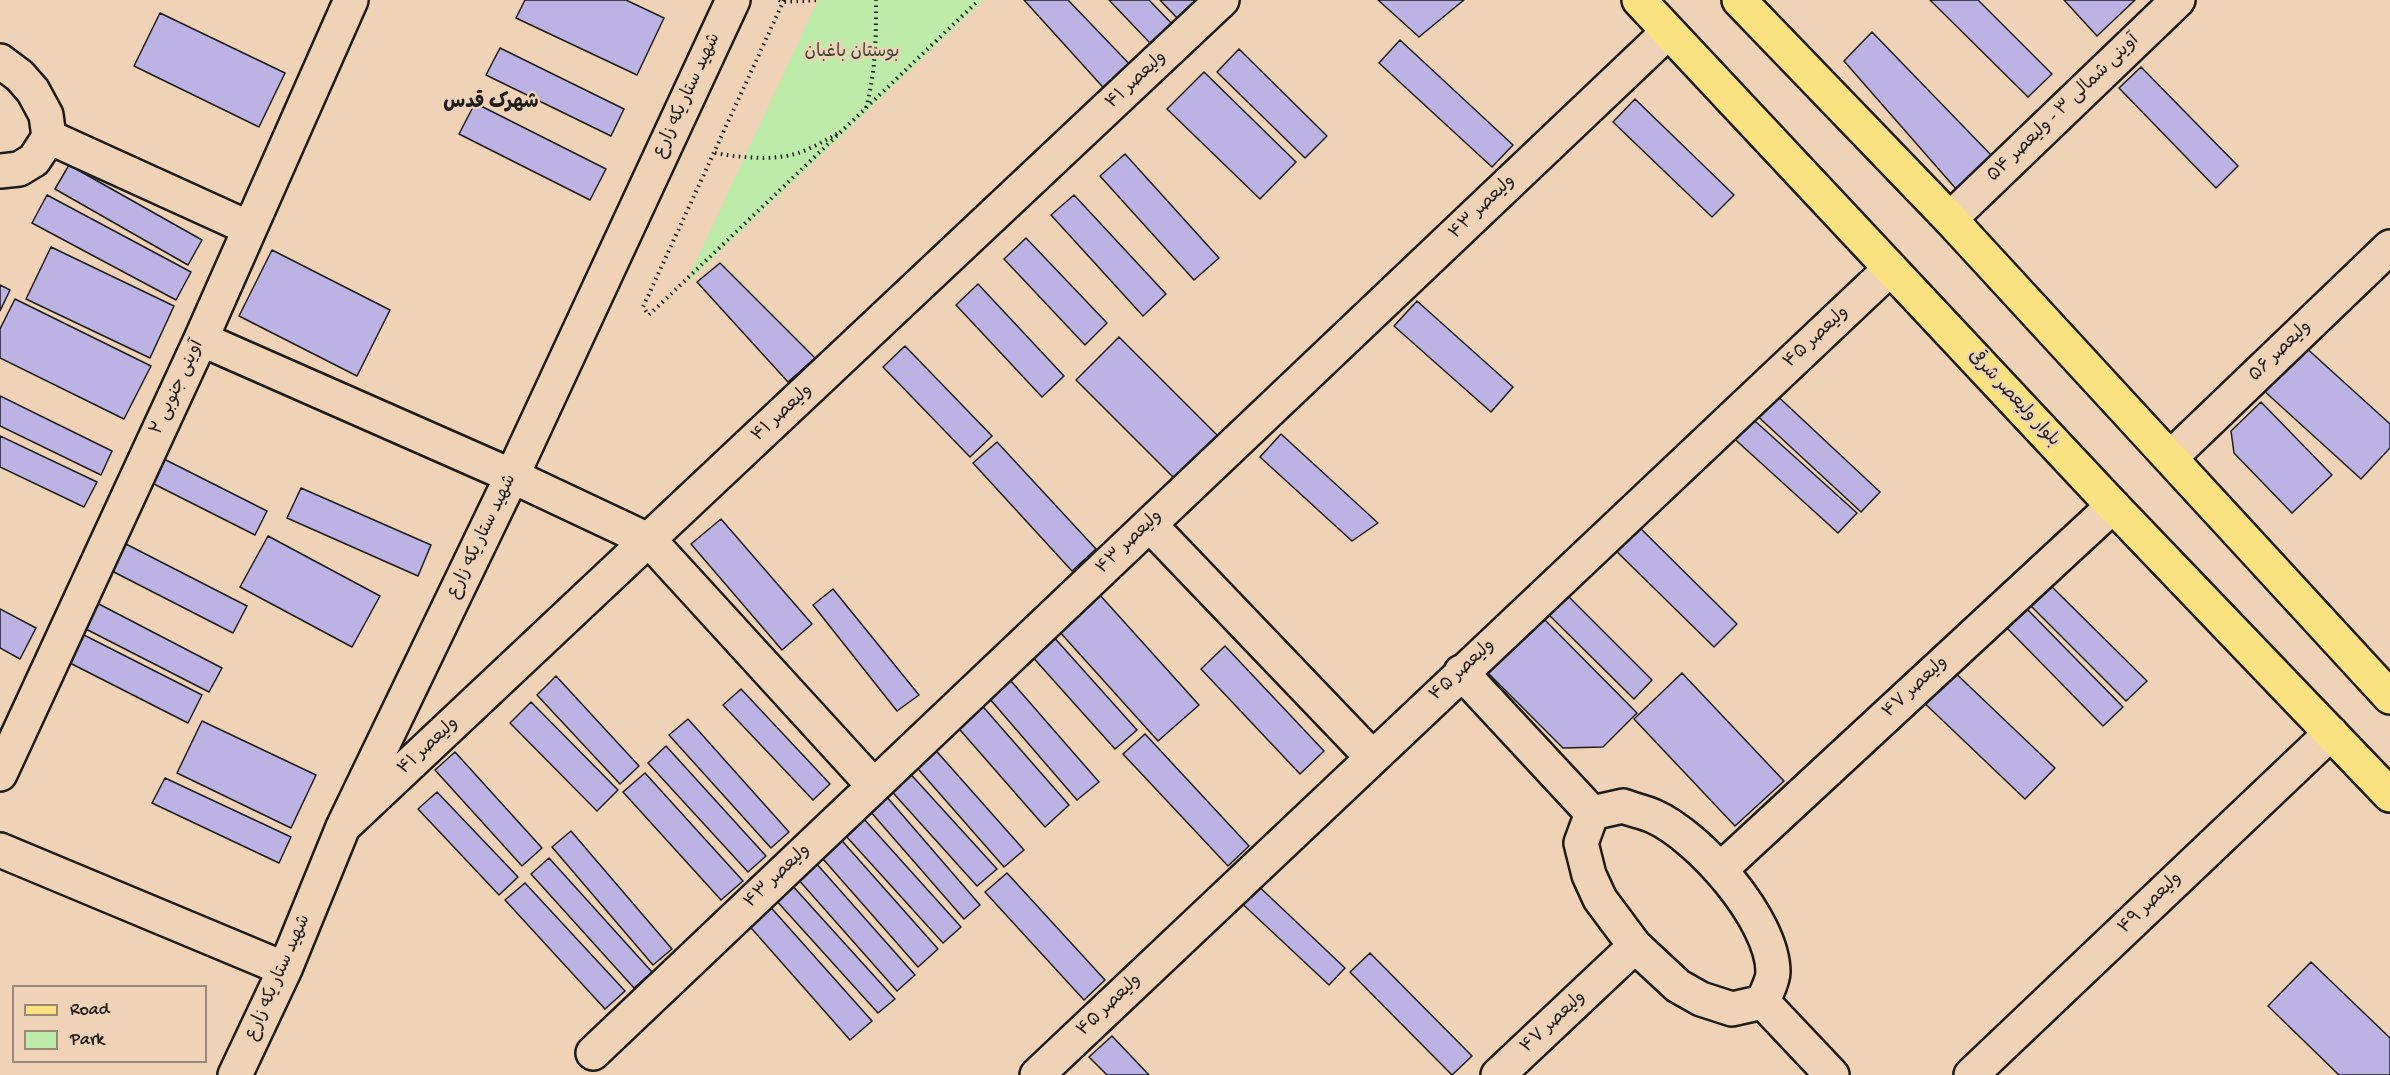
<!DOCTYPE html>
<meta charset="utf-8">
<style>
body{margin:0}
#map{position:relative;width:2390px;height:1075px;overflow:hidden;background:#f0d2b6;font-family:"Gochi Hand",sans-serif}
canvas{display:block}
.legend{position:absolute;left:12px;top:985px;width:195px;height:78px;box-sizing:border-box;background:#f0d2b6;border:2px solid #9b8978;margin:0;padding:8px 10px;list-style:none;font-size:18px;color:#1c1c1c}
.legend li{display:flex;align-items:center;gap:12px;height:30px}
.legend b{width:30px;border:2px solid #9b8978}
</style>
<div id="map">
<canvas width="2390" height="1075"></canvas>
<ul class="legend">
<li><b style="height:8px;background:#fae181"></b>Road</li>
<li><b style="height:16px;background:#bdeba9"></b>Park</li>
</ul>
</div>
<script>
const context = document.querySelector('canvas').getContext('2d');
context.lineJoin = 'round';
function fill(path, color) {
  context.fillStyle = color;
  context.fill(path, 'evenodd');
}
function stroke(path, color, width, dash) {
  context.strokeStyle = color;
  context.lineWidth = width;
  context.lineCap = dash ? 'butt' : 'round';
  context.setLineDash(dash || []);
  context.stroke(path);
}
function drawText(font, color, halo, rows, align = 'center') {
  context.font = font + ' "Gochi Hand","Playpen Sans Arabic",sans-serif';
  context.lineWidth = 4.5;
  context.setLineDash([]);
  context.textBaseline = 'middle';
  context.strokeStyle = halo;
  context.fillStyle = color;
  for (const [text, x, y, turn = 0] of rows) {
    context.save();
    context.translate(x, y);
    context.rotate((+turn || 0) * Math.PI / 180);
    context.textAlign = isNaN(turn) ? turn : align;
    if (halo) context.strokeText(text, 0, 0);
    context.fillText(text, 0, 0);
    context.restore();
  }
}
fill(new Path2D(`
 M818 0H984L685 285Z`), '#bdeba9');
const building = new Path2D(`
 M525 0H626L664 18 637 75 516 18Z
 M1024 0H1068L1138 73 1111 96Z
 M1109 0H1149L1173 25 1150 43Z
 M1160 0H1202L1179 20Z
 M1378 0H1464L1419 37Z
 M1930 0H1978L2052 74 2028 97Z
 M2064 0H2135L2097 36Z
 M160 13 285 73 259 127 134 66Z
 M1872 32 1992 156 1957 190 1844 61Z
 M1400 40 1513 145 1492 167 1379 63Z
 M500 48 624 109 611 136 486 75Z
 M1239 49 1327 136 1305 158 1217 72Z
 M2141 67 2238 166 2216 188 2119 88Z
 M1204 72 1296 162 1260 199 1167 109Z
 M1635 99 1734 195 1712 217 1613 122Z
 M475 103 606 169 590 200 459 134Z
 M1125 154 1219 258 1194 280 1100 176Z
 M69 165 202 240 188 265 55 189Z
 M47 195 191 272 176 300 32 223Z
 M1074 195 1166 294 1143 316 1051 215Z
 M1026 238 1107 323 1085 345 1004 259Z
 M51 247 174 306 150 358 26 299Z
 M272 250 390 310 357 376 239 316Z
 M720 263 815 358 788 382 697 282Z
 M978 284 1064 376 1042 397 956 305Z
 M0 285 10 290 0 311Z
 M15 299 151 366 124 419 0 358V329Z
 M1417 301 1513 387 1491 412 1394 326Z
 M1119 337 1225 443 1182 486 1076 380Z
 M2303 345 2390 424V448L2361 479 2262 389Z
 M905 346 992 436 970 457 883 367Z
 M1771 390 1880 492 1861 512 1752 411Z
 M0 396 112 451 101 475 0 426Z
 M2261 402 2332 475 2292 513 2234 453 2231 431Z
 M1746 413 1857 513 1838 533 1728 433Z
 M1281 434 1378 523 1352 541 1260 457Z
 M0 436 97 482 84 507 0 467Z
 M997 442 1096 549 1072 571 973 463Z
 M160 457 267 511 255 535 148 481Z
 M301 488 431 545 418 576 287 518Z
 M721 519 812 624 782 650 691 544Z
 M1631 519 1737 624 1714 647 1608 543Z
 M268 536 380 596 352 647 240 587Z
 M122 542 247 606 233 633 108 569Z
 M2047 582 2147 681 2126 701 2027 602Z
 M833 589 919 695 897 711 813 605Z
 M1563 591 1652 680 1634 699 1544 610Z
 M1099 594 1199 705 1158 741 1058 630Z
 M95 602 222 668 209 692 82 627Z
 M2023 605 2123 707 2103 726 2003 624Z
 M0 609 36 628 20 659 0 648Z
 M1536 611 1637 713 1603 747 1563 748 1477 662Z
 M82 634 202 695 188 723 68 662Z
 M1051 634 1137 730 1115 749 1029 653Z
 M1225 646 1324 751 1300 774 1201 669Z
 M1947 665 2055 768 2025 799 1917 696Z
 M1004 673 1099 782 1077 800 983 691Z
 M1682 673 1784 781 1735 826 1634 719Z
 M556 676 639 766 620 784 537 695Z
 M741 689 830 784 813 800 723 705Z
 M978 701 1069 805 1045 827 954 723Z
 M531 702 618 790 597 811 510 723Z
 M688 719 789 832 771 848 669 735Z
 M202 721 316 775 291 828 177 773Z
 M1145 734 1249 846 1228 866 1123 754Z
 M931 745 1024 850 1004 867 912 762Z
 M666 746 766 856 748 872 648 763Z
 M455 752 542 848 522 866 435 770Z
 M905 768 997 869 977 886 886 785Z
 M645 773 743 881 721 900 623 792Z
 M165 778 291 837 279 863 152 803Z
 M880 789 980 905 964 919 863 803Z
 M437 792 518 877 499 895 418 809Z
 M854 808 961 927 943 943 836 825Z
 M571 831 672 949 653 965 552 847Z
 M836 834 938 949 918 967 816 851Z
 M549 858 652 972 634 988 531 874Z
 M815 862 915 975 897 991 797 878Z
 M1007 873 1105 980 1084 1000 985 892Z
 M1251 879 1345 968 1329 985 1234 896Z
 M525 883 625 991 605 1009 505 900Z
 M790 883 895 999 878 1013 774 898Z
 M766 902 872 1021 850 1040 745 921Z
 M1370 953 1472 1056 1452 1075 1350 972Z
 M2311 962 2390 1038V1075H2339L2268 1006Z
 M1112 1036 1149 1075H1107L1089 1057Z`);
fill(building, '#bdb2e4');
stroke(building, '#1c1c1c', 1.5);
const minor = new Path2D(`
 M0 61 20 76 33 91 46 115 49 137 34 160 19 169 0 171
 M49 137 249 228
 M1950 219 2178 0
 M201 339 512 476 650 541 874 786
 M2171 457 2390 247
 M1150 525 1372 757
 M1461 672 1592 813
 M0 774 201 339 351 0
 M1623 806C1633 810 1644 812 1653 816 1699 836 1773 920 1773 972 1773 981 1766 993 1763 1002L1732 1009 1701 999 1678 986 1635 946 1600 899 1589 875 1581 843 1592 813Z
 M343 827 1222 0
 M0 850 285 969
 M1720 870 2113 506
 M1763 1002 1832 1075
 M593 1053 1668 32
 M235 1075 285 969 343 827 512 476 733 0
 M1037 1075 1890 269
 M1498 1075 1635 946
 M1971 1075 2331 733`);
const major = new Path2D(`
 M1639 0 2113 506 2390 795
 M1739 0 1950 219 2390 697`);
stroke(minor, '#1c1c1c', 38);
stroke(major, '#1c1c1c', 38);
stroke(new Path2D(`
 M779 0 783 2 819 0
 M784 0 643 307 649 315 979 0
 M866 108C876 70 876 39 876 0
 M715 153C738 157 763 160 786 156 805 153 822 142 838 133`), '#1c1c1c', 4, [1.5, 4.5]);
stroke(minor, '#f0d2b6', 33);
stroke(major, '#fae181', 33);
drawText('18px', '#3c4538', '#f0d2b6', [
 ["بوستان باغبان",852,53]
]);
drawText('18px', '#1c1c1c', '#f0d2b6', [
 ["ولیعصر ۴۱",1137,81,-43],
 ["شهید ستار یکه زارع",688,96,-65],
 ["آوینی شمالی ۳ - ولیعصر ۵۴",2064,109,-44],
 ["ولیعصر ۴۳",1483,208,-44],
 ["ولیعصر ۴۵",1817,338,-43],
 ["ولیعصر ۵۶",2281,352,-44],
 ["آوینی جنوبی ۲",178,388,-65],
 ["بلوار ولیعصر شرقی",2013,399,47],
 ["ولیعصر ۴۱",783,414,-43],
 ["شهید ستار یکه زارع",483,537,-64],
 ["ولیعصر ۴۳",1130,543,-44],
 ["ولیعصر ۴۵",1463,671,-43],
 ["ولیعصر ۴۷",1916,688,-43],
 ["ولیعصر ۴۱",429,747,-43],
 ["ولیعصر ۴۳",778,877,-44],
 ["ولیعصر ۴۹",2151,904,-44],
 ["شهید ستار یکه زارع",279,978,-66],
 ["ولیعصر ۴۵",1110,1006,-44],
 ["ولیعصر ۴۷",1554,1023,-43]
]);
drawText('bold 20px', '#1c1c1c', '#f0d2b6', [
 ["شهرک قدس",491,104]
]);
</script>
